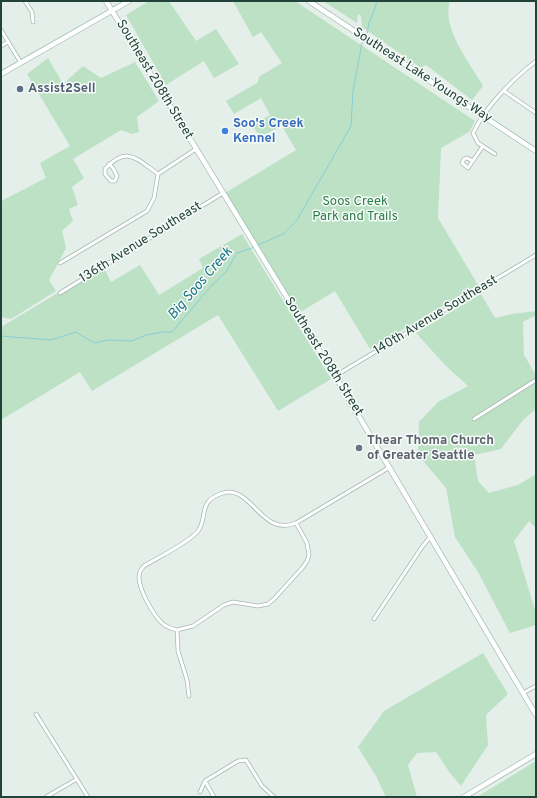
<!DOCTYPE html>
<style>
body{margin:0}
#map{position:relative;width:537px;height:798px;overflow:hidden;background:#e4efea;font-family:Overpass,sans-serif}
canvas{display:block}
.frame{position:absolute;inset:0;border:2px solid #224339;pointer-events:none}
</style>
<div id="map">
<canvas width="537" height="798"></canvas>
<div class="frame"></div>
</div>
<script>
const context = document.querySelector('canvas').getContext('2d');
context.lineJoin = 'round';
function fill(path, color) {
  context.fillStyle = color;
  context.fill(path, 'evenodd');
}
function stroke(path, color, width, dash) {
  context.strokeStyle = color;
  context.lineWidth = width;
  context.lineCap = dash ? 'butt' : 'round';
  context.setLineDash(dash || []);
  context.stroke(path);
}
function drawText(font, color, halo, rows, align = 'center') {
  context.font = font + ' Overpass,sans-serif';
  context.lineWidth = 3;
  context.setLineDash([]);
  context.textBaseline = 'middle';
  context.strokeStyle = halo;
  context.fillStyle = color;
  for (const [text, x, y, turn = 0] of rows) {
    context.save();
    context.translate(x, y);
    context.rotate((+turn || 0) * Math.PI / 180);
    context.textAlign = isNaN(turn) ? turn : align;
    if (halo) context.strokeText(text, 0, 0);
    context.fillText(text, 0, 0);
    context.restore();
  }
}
fill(new Path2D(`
 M149 1H169L196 41 216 29 239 64 214 78 204 61 166 85 126 15Z
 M233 1H295L475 121 469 132 441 148 438 218 478 285 370 349 335 291 299 313 225 193 296 150 283 128 286 126 285 124 260 137 253 126 270 115 261 98 234 114 226 101 257 83 260 76 282 63 261 32 253 37Z
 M323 1H450C441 28 470 63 483 86L472 100 426 65 421 68 362 27 361 16 358 14 357 23Z
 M48 58 63 84 83 66 101 78 135 62 159 101 137 117 139 132 132 134 121 130 73 159 84 178 72 187 78 205 69 209 73 221 62 231 66 248 49 280 56 291 11 319 1 317V201L46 178 40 163 70 146 27 74Z
 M242 234 331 379 278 411 218 315 92 391 80 372 1 420V327L103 266 111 282 140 265 159 295 203 268 199 259Z
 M481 294 495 318 512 314 536 311V315L523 322 524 355 536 375V409L523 420 501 449 474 455 478 481 489 493 518 485 536 474V528L529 521 514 541 536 613V625L510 633 478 572 455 537 446 488 418 455 419 422 438 402 468 386 445 365 416 333Z
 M483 653 508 694 486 715 488 745 461 786 450 773 436 752 417 753 408 765 417 797H386L376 776 358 747 384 711Z
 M536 761V797H477Z`), '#bce1c5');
stroke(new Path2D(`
 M366 36C368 32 368 28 369 23 372 16 375 9 377 1
 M258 245 283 234 297 220 351 126 353 91 362 43 364 39
 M1 336 51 340 76 332 94 343 108 340 132 341 146 335 163 332H172L211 286 226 272 237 253 255 247`), '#88cdd8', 1);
const street = new Path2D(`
 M25 1 32 12 33 22
 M1 30 21 63
 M1 46 8 42
 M504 91 536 113
 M495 154 478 143 473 133C486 106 513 79 536 61
 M473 161 467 158 464 159 462 163 468 168 483 146
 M109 164 113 168 117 176 115 181H111L105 174V169C127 145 137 159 158 174
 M158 174 196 149
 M60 263 147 211 154 198 158 174
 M60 293 223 193
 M335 376 536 255
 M474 419 536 380
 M296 523 307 543 309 555 307 561 303 567 274 599 268 604 258 606 233 602 224 605 193 626 177 630C172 629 167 627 163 624 153 615 139 590 139 577 139 572 141 569 144 566 157 558 190 542 198 531 208 517 198 502 220 494 251 481 260 538 296 523L390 467
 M374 619 422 547 431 536
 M177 630 178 651 187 680 189 696
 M523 693 536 686
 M36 714 88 797
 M205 781 214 797
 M200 792 205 781 238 761 246 760 262 786 274 797
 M46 797 77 779`);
const secondary = new Path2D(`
 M106 1 335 376 536 715
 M309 1 536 151
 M1 74 129 1
 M464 797 536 754`);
stroke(street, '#a6b8b1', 4.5);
stroke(secondary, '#a2bcb2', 6);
stroke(street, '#fff', 3);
stroke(secondary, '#fff', 4.5);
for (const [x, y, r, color] of [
 [20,89,4,"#5c6f8a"],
 [225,131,4,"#3f7fe0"],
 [359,448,4,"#6b7280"]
]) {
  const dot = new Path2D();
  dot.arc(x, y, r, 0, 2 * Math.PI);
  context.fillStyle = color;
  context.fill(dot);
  stroke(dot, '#f6fbf8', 1.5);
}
drawText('13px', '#224339', '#f6fbf8', [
 ["Southeast Lake Youngs Way",422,76,33],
 ["Southeast 208th Street",154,80,59],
 ["136th Avenue Southeast",141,243,-32],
 ["140th Avenue Southeast",436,316,-31],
 ["Southeast 208th Street",323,357,58]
]);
drawText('bold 13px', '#4e5e75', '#f6fbf8', [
 ["Assist2Sell",28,89]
], 'left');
drawText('bold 13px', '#366cbe', '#f6fbf8', [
 ["Soo's Creek",233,124],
 ["Kennel",233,139]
], 'left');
drawText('13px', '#287d47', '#f6fbf8', [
 ["Soos Creek",355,202],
 ["Park and Trails",355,217]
]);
drawText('bold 13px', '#5b616d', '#f6fbf8', [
 ["Thear Thoma Church",367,441],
 ["of Greater Seattle",367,456]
], 'left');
drawText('italic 14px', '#167585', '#f6fbf8', [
 ["Big Soos Creek",201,284,-49]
]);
</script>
